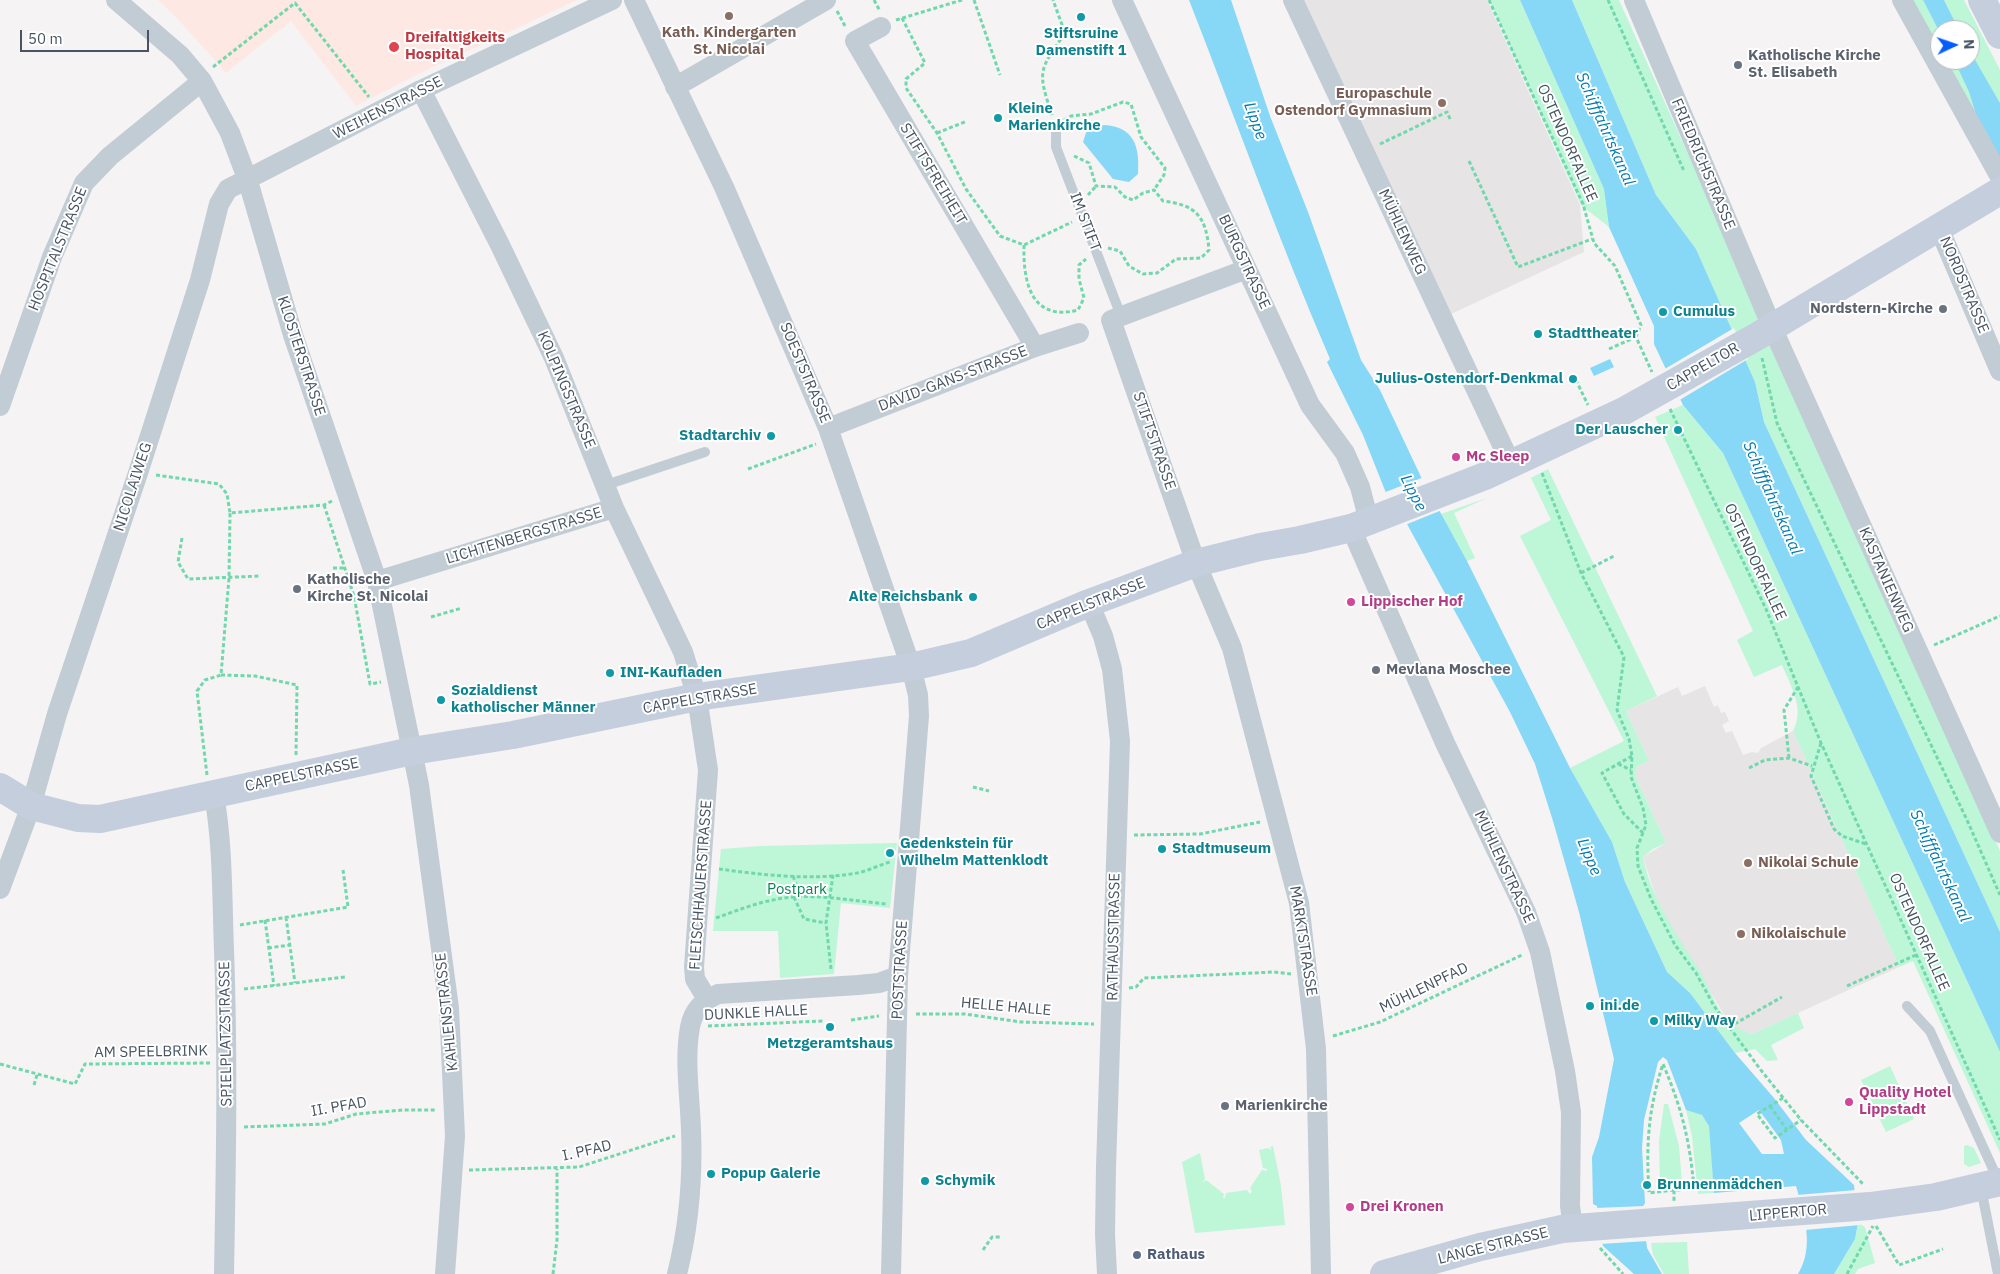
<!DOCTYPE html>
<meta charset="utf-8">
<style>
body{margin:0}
#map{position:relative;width:2000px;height:1274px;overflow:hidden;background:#f5f3f3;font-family:"IBM Plex Sans",sans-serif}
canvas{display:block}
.north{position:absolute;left:1930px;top:20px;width:50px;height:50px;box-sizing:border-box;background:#fff;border:1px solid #b6bbc1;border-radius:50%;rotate:87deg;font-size:14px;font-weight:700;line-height:20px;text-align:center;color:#485463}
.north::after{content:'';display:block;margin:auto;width:18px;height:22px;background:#065dfc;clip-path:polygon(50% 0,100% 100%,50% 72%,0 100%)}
.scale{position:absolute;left:20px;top:30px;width:129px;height:22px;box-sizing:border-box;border:2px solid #485463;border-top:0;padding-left:6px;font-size:15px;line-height:18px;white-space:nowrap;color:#485463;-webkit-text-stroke:4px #fff;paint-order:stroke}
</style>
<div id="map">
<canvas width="2000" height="1274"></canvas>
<div class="north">N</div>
<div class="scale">50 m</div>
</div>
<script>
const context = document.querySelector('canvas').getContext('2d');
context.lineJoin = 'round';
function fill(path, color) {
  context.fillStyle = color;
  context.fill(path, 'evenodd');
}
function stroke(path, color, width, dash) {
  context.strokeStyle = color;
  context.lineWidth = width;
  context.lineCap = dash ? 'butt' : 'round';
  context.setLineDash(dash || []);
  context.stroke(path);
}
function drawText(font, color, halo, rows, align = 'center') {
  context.font = font + ' "IBM Plex Sans",sans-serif';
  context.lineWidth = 4;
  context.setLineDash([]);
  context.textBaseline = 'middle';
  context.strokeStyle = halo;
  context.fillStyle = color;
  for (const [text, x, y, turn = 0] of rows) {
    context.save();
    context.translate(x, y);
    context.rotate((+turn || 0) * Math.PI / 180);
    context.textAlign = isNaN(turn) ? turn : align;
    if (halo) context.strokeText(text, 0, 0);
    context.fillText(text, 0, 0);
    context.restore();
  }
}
fill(new Path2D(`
 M1303 0H1487L1580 205 1584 252 1451 314Z
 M1705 686 1714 707 1718 705 1721 713 1725 712 1729 721 1722 725 1726 733 1732 731 1743 755 1752 752 1758 753 1761 748 1793 731 1899 967 1752 1034 1738 1030 1726 1018 1669 923 1656 897 1643 857 1666 843 1635 775 1637 766 1649 761 1626 711 1678 687 1682 696Z`), '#e6e4e5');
fill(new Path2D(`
 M158 0H577L412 77 356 106 291 21 226 73 177 18Z`), '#fee8e4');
fill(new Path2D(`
 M1489 0H1520L1604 189 1609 227 1581 205Z
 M1572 0H1619L2000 851V932L1764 422 1755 382 1696 249 1656 195Z
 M1911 0H1923L1940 33V52Z
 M1944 0H1964L2000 70V103L1970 51V30H1959Z
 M1944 60H1954L1969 92 1977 118Z
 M1683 405 1723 453 2000 1052V1153L1913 961 1899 967 1793 731C1805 708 1791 687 1782 665L1754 677 1737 640 1753 631 1655 417Z
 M1548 469 1657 696 1626 711 1649 761 1637 766 1635 775 1666 843 1653 849 1643 857C1651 898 1676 933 1698 968 1708 984 1714 1004 1726 1019 1734 1027 1741 1031 1752 1034L1798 1013 1804 1028 1771 1045 1778 1060 1767 1061 1755 1049 1735 1053 1690 993 1667 972 1625 882 1612 842 1570 768 1624 741 1520 536 1551 520 1531 478Z
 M1487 498 1454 513 1475 558 1467 561 1441 514Z
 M897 843 890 908 841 903 834 974 780 978 778 931H713L721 849 760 846Z
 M1625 1000 1640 1004 1650 1018 1634 1022 1622 1015Z
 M1890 1066 1914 1119 1886 1132 1861 1080Z
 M1664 1104H1668L1679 1146 1682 1183 1660 1185 1659 1141Z
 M1686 1110 1702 1115 1710 1126 1714 1193 1698 1194 1692 1136Z
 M1967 1145 1974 1148 1981 1163 1969 1167 1964 1164V1146Z
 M1273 1146 1281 1186 1285 1225 1195 1233 1182 1162 1200 1153 1205 1179 1201 1183 1206 1180 1224 1194 1223 1198H1225L1226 1193 1247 1190 1250 1194 1252 1192 1250 1188 1262 1170 1267 1171V1169L1263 1168 1259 1150 1268 1148 1272 1150 1270 1147Z
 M1858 1223 1865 1227 1875 1263 1858 1269 1855 1274H1834L1855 1239Z
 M1687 1242 1689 1274H1664L1653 1255 1651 1243Z`), '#bef6d8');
fill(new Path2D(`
 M1189 0H1231L1270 116 1308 212 1361 360 1380 390 1422 479 1467 561 1570 768 1612 842 1625 882 1667 972 1690 993 1735 1053 1774 1098 1806 1140 1854 1185 1858 1223 1855 1239 1834 1274H1798C1815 1247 1804 1214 1796 1186L1714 1193 1709 1126 1702 1115 1686 1110 1667 1060 1663 1057 1658 1062 1644 1120 1642 1148 1645 1203 1642 1208 1647 1248 1662 1274H1634L1603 1246 1597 1206 1593 1204 1592 1157 1599 1137 1614 1059 1579 912 1553 821 1535 764 1510 712 1407 524 1386 493 1363 435 1327 362 1330 359C1279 241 1236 120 1189 0ZM1625 1000 1640 1004 1649 1018 1634 1022 1623 1015ZM1759 1110 1781 1140 1784 1154H1762L1739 1123Z
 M1520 0H1572L1656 195 1696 249 1755 382 1764 422 2000 932V1052L1723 453 1683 405 1654 344V326L1609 227 1604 189Z
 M1923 0H1944L1959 30H1940V33Z
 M1970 51 2000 103V160L1977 118 1969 92 1954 60H1970Z
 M1104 125C1134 127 1140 146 1138 174L1129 182 1113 179 1083 142 1087 130Z
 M1610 359 1614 367 1594 376 1590 368Z`), '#87d7f7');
fill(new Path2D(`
 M1734 328 1748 359 1678 401 1663 370Z
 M1424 477 1442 510 1405 525 1383 493Z
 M1856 1190 1860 1225 1805 1230 1797 1195Z
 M1645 1206 1648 1241 1600 1244 1595 1208Z`), '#f5f3f3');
stroke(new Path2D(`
 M1633 961 1639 975 1634 1065`), '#87d7f7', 31);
stroke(new Path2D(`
 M874 0 880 11
 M974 0 1000 75
 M1489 0 1583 204 1594 243 1615 266 1641 325 1636 337 1652 372
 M1608 0 1684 171
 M837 11 845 26
 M902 18 925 63 906 79V88L937 133 966 189 1000 236 1024 245 1072 222
 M896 20 962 0
 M213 67 295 3 369 97
 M1052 115C1037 70 1039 71 1065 33L1053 0
 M1064 120 1071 116 1091 114 1123 102 1131 104 1141 137 1165 168 1164 175 1154 190
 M937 133 967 121
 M1380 144 1447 112 1450 119
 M1074 156 1089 163 1096 186 1115 187 1125 197 1133 200 1143 193 1154 190 1163 201C1196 205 1206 216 1209 250L1201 258 1176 259 1157 273 1143 274 1129 266 1120 251 1108 248
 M1469 161 1518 267 1592 239
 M1088 195 1096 186
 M1024 245C1023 282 1031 322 1078 310L1084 298 1079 279V265L1086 259
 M1609 349 1636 337
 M1762 358 1777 423 1967 820 2000 895
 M1573 374 1588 405
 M1670 409 1766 609 1821 743 2000 1140
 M748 469 816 444
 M1542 473 1581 573 1624 657 1617 710 1629 739 1632 756 1631 777 1643 808 1646 825 1637 848 1638 866 1651 899 1675 945 1696 973 1714 1006 1760 1069 1801 1120 1864 1185
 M156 475 219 484 227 494 230 513 324 505 332 501
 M324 505 354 596 370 684 381 682
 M182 538 178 562 188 579 261 576
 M333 568H344
 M1581 573 1614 556
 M431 617 462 608
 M1934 645 2000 616
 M221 675 255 676 297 685 296 756
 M1821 743 1811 776 1834 829 1842 836 1866 844
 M1632 756 1602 773 1624 814 1644 834
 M1789 758 1784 710 1798 687
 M1618 764 1631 770
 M1749 768 1765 760 1789 758 1812 766
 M207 775 197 691 205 680 221 675 229 578 230 513
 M973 787 989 791
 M1134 835 1200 834 1260 822
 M719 869C763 875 813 881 857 873 868 871 879 865 890 862
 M793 876 801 897
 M794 897 804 919 826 923
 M286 917 295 983
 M716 918C741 909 766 899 793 897 824 895 855 901 886 904
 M265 920 274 986
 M240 925 348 907 343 870
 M268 948 290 945
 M831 969 826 923 833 875
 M1847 986 1916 955
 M1129 988 1136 987 1144 978 1274 972 1291 974
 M244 989 345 977
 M916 1014H965L1021 1022 1094 1024
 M851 1020 879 1016
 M708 1026 823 1021
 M1729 1027 1782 997
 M1333 1036 1380 1022 1522 955
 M0 1064 75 1084 85 1064 210 1063
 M34 1085 37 1075
 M1783 1098 1757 1114 1775 1138 1801 1120
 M1770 1106 1787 1130
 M244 1127 325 1124 356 1114 403 1110H436
 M469 1170 579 1167 675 1136
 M1674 1190 1649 1193C1646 1145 1648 1110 1663 1064 1682 1109 1690 1141 1694 1189L1674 1190V1201
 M1876 1226 1899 1265 1943 1249
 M1600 1248 1623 1274
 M983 1250 992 1237H1001
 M553 1274 557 1240V1169
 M1847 1274 1873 1226`), '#71d8ae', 3, [4, 2.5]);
stroke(new Path2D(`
 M1056 127V147L1121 316
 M606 485 705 452
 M1907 1006 1930 1031 1999 1182
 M1981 1188 1998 1274`), '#c2ccd5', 10);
stroke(new Path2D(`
 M116 0 180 55 202 81 230 133 248 181 293 335 377 581 419 785 449 1008 455 1136 445 1274
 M634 0 724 187 828 428 911 667 918 695 919 716 898 976 891 1274
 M1122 0 1310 405 1345 453 1360 487 1369 521
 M1293 0 1511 464
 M1634 0 1772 327 2000 833
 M1902 0 2000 177
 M881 27 855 41 1035 347
 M675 87 826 0
 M421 90 500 245 554 358 614 508 683 652 697 697 708 770 694 967 695 979 707 999
 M1939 228 2000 371
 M1247 269 1111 320 1196 563 1232 648 1299 903 1316 1049 1321 1274
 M0 406 52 257 84 183 110 156 202 81
 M828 428 1035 347 1079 333
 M1351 528 1445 743 1526 912 1540 952 1565 1071 1571 1112 1570 1206 1573 1228
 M377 581 614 508
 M1089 603 1103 636 1112 669 1120 741 1106 1167 1105 1234 1107 1274
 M214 795C223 845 222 899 224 950 228 1058 226 1166 224 1274
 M0 889 31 806 57 714 138 473 200 280 219 204 228 189 421 90 612 0
 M677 1274C689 1226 693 1180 691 1130 690 1097 684 1060 690 1027 693 1010 703 1001 718 994L858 985 879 983 898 976`), '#c2ccd5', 20);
stroke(new Path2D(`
 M1982 0 2000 35
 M0 787 31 806 78 818 100 819 412 751 513 735 697 697 911 667 971 653 1089 603 1196 563 1260 547 1300 540 1351 528 1485 476 1624 411 1756 337 2000 191
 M1384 1274 1480 1247 1562 1229 1870 1206 1936 1197 2000 1182`), '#c4cedd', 28);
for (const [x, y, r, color] of [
 [729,16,5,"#8d6e63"],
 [1081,17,5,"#0f9aa8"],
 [394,47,6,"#e0444e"],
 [1738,65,5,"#6b7280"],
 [1442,103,5,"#8d6e63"],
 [998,118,5,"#0f9aa8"],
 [1943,309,5,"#6b7280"],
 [1663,312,5,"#0f9aa8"],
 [1538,334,5,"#0f9aa8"],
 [1573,379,5,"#0f9aa8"],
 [1678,430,5,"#0f9aa8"],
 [771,436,5,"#0f9aa8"],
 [1456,457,5,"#d1479c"],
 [297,589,5,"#6b7280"],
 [973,597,5,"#0f9aa8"],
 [1351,602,5,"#d1479c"],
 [1376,670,5,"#6b7280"],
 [610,673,5,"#0f9aa8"],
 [441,700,5,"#0f9aa8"],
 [1162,849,5,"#0f9aa8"],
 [890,853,5,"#0f9aa8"],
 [1748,863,5,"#8d6e63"],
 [1741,934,5,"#8d6e63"],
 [1590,1006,5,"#0f9aa8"],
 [1654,1021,5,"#0f9aa8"],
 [830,1027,5,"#0f9aa8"],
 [1849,1102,5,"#d1479c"],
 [1225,1106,5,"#6b7280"],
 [711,1174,5,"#0f9aa8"],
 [925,1181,5,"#0f9aa8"],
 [1647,1185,5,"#0f9aa8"],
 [1350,1207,5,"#d1479c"],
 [1137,1255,5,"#5c6f8a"]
]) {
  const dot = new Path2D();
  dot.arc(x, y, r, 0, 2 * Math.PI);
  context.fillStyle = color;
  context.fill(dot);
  stroke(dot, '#fff', 2);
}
drawText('bold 15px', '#785e54', '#fff', [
 ["Kath. Kindergarten",729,33,"center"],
 ["St. Nicolai",729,50,"center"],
 ["Europaschule",1432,94,"right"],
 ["Ostendorf Gymnasium",1432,111,"right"],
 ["Nikolai Schule",1758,863],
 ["Nikolaischule",1751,934]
], 'left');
drawText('bold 15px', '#0d838f', '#fff', [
 ["Stiftsruine",1081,34,"center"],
 ["Damenstift 1",1081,51,"center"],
 ["Kleine",1008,109],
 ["Marienkirche",1008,126],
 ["Cumulus",1673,312],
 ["Stadttheater",1548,334],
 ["Julius-Ostendorf-Denkmal",1563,379,"right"],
 ["Der Lauscher",1668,430,"right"],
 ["Stadtarchiv",761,436,"right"],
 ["Alte Reichsbank",963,597,"right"],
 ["INI-Kaufladen",620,673],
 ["Sozialdienst",451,691],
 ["katholischer Männer",451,708],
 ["Gedenkstein für",900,844],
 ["Wilhelm Mattenklodt",900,861],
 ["Stadtmuseum",1172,849],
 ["ini.de",1600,1006],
 ["Milky Way",1664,1021],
 ["Metzgeramtshaus",830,1044,"center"],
 ["Popup Galerie",721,1174],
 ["Schymik",935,1181],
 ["Brunnenmädchen",1657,1185]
], 'left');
drawText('bold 15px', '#be3a42', '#fff', [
 ["Dreifaltigkeits",405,38],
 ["Hospital",405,55]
], 'left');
drawText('bold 15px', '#5b616d', '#fff', [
 ["Katholische Kirche",1748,56],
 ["St. Elisabeth",1748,73],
 ["Nordstern-Kirche",1933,309,"right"],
 ["Katholische",307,580],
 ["Kirche St. Nicolai",307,597],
 ["Mevlana Moschee",1386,670],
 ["Marienkirche",1235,1106]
], 'left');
drawText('15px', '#485463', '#fff', [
 ["WEIHENSTRASSE",388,108,-27],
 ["OSTENDORFALLEE",1567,143,66],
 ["FRIEDRICHSTRASSE",1703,164,67],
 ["STIFTSFREIHEIT",933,174,59],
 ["IM STIFT",1085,222,69],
 ["MÜHLENWEG",1402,232,65],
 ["HOSPITALSTRASSE",58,249,-68],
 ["BURGSTRASSE",1244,262,65],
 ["NORDSTRASSE",1964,285,67],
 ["KLOSTERSTRASSE",301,356,72],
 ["CAPPELTOR",1703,367,-30],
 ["SOESTSTRASSE",805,373,67],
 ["DAVID-GANS-STRASSE",953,379,-21],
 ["KOLPINGSTRASSE",566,390,67],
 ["STIFTSTRASSE",1154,441,71],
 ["NICOLAIWEG",133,487,-72],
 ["LICHTENBERGSTRASSE",524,536,-17],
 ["OSTENDORFALLEE",1755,562,65],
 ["KASTANIENWEG",1886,580,66],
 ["CAPPELSTRASSE",1091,604,-22],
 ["CAPPELSTRASSE",700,699,-10],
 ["CAPPELSTRASSE",302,775,-12],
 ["MÜHLENSTRASSE",1504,867,65],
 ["FLEISCHHAUERSTRASSE",701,885,-86],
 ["OSTENDORFALLEE",1919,932,66],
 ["RATHAUSSTRASSE",1114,937,-89],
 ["MARKTSTRASSE",1303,941,81],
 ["POSTSTRASSE",900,970,-87],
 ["MÜHLENPFAD",1424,988,-26],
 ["HELLE HALLE",1006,1007,5],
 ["KAHLENSTRASSE",447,1012,-96],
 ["DUNKLE HALLE",756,1013,-3],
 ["SPIELPLATZSTRASSE",226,1034,-91],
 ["AM SPEELBRINK",151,1052,-1],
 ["II. PFAD",339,1107,-10],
 ["I. PFAD",587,1151,-13],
 ["LIPPERTOR",1788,1213,-5],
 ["LANGE STRASSE",1493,1246,-14]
]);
drawText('bold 15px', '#b23c85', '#fff', [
 ["Mc Sleep",1466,457],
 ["Lippischer Hof",1361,602],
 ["Quality Hotel",1859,1093],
 ["Lippstadt",1859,1110],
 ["Drei Kronen",1360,1207]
], 'left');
drawText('15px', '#0c8452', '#fff', [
 ["Postpark",797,890]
]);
drawText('bold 15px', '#4e5e75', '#fff', [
 ["Rathaus",1147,1255]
], 'left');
drawText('italic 16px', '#027aad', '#fff', [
 ["Lippe",1255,121,70],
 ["Schifffahrtskanal",1605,129,66],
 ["Lippe",1413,493,63],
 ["Schifffahrtskanal",1772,498,66],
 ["Lippe",1589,857,67],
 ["Schifffahrtskanal",1940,866,65]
]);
</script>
